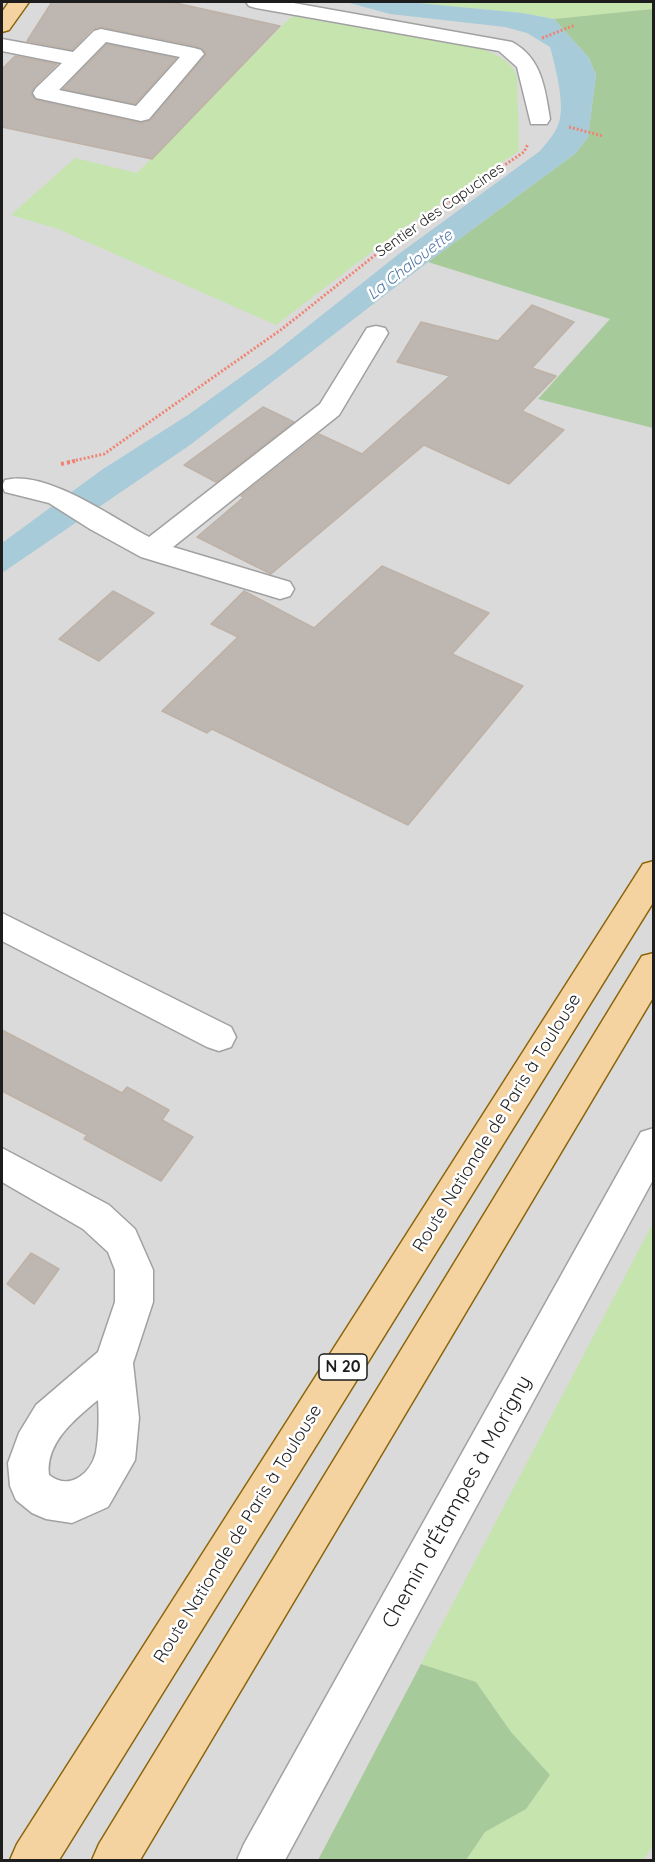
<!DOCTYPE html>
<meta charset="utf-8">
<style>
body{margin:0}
#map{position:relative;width:655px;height:1862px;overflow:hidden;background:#edeae3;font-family:Quicksand,sans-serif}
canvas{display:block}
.frame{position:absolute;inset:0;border:3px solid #1d1d1d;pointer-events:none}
</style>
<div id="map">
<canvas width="655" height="1862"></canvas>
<div class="frame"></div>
</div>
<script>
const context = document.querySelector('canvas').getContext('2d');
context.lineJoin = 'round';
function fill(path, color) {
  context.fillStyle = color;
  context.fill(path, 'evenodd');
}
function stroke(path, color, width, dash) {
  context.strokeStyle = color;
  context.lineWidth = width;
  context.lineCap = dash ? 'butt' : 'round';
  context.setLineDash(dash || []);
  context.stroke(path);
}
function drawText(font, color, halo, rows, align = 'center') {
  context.font = font + ' Quicksand,sans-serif';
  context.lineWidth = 5;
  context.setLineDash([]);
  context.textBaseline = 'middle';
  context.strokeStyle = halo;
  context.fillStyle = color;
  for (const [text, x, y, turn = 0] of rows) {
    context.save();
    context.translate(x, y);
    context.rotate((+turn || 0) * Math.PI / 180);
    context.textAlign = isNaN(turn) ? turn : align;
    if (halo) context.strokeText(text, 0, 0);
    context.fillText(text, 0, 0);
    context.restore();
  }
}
fill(new Path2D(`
 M2 2H653V1860H2Z`), '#dbdada');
fill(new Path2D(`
 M407 2H653L654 9 554 19 522 13Z
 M292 16 482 49C498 55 510 60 517 76L519 151 399 231 276 325 58 229 11 215 75 158 137 173Z
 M653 1223 654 1845 643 1860H466L485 1832 526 1809 550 1775 511 1732 476 1682 421 1664Z`), '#c6e4ad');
fill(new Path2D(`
 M653 9V428L538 399 610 319 428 262 576 153 588 137 596 75 589 58 554 19Z
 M421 1664 476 1682 511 1732 550 1775 526 1809 485 1832 466 1860H318Z`), '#a7ca9b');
fill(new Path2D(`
 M346 2H407L522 13 554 19 589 58 596 75 588 137 576 153 428 262 190 445 2 573V543L103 469 188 415 273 354 400 253 540 151C548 141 558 131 560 118 564 101 555 64 550 47L527 33 505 27 390 14Z`), '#a7cbd8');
const building = new Path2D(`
 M52 2H171L280 26 152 159 2 127V69L15 56 57 64 34 87 31 94 36 100 141 123 151 120 206 54 203 49 195 46 101 27 92 29 72 50 27 41Z
 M107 44 176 58 135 104 63 89Z
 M532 305 574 322 532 368 556 376 522 411 564 430 509 484 424 445 271 574 197 537 244 497 241 496 319 434 362 454 450 376 397 362 421 322 498 341Z
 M263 407 294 422 216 482 184 465Z
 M382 566 489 613 452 654 523 686 408 825 212 729 207 733 162 711 238 637 211 624 244 591 314 628Z
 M113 591 154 613 99 661 59 639Z
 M2 1030 122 1093 127 1087 169 1110 162 1120 193 1137 161 1181 84 1139 87 1135 2 1091Z
 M31 1253 59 1269 34 1304 7 1284Z`);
fill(building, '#beb6b0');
stroke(building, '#beb2a7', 1.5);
const minor = new Path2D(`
 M246 2H288L512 42C542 58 545 89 550 119L547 124H531L517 67 499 51 256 8 249 6Z
 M101 29 194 48 201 50 204 54 149 119 141 121 36 98 33 93 36 88 62 63 2 51V39L73 52 94 31ZM106 42 180 57 136 106 59 90Z
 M376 326 385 328 388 333 339 415 173 547 290 582 294 589 290 596 280 599 141 557 90 529 49 503 5 492 2 486 5 480C46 469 113 518 149 537L320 404 367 328Z
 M2 913 231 1027 236 1037 231 1047 219 1051 207 1047 2 941Z
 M654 1128V1178L285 1860H237L244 1844 641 1132Z
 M2 1148 109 1205 135 1229 153 1270V1302L133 1363 139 1418 135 1460 108 1507 72 1523 46 1519 32 1513 16 1500 10 1486 8 1463 19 1433 36 1405 98 1352 115 1302V1270L108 1252 83 1229 2 1182ZM98 1400C99 1417 99 1435 96 1452 91 1474 69 1491 49 1475 45 1443 75 1419 98 1400Z`);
const major = new Path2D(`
 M9 2H29L9 30 2 32V12Z
 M654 861V901L59 1860H10L17 1844 643 864Z
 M654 953V996L140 1860H92L99 1844 642 956Z`);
stroke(minor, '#a1a1a1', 3);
stroke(major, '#8b650b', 3);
stroke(new Path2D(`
 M542 38 575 25
 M569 127 603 136
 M68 462 104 454 282 329 403 233 524 152 528 144`), '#ef8473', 3, [2, 2]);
stroke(new Path2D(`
 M61 464 75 461`), '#ef8473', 4, [3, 3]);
fill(minor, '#fff');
fill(major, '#f5d3a1');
drawText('15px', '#1d1d1d', '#fff', [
 ["Sentier des Capucines",440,210,-35]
]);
drawText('italic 16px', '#5178a5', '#fff', [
 ["La Chalouette",410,265,-38]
]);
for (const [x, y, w] of [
 [343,1367,48]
]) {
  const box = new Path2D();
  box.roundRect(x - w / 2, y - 13, w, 26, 4.5);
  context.fillStyle = '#fff';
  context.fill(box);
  stroke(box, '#1d1d1d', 1.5);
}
drawText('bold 16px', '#1d1d1d', null, [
 ["N 20",343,1367]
]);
drawText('18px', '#1d1d1d', '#fff', [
 ["Route Nationale de Paris à Toulouse",497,1123,-58],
 ["Route Nationale de Paris à Toulouse",238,1534,-58]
]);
drawText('21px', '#1d1d1d', '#fff', [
 ["Chemin d'Étampes à Morigny",457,1502,-61]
]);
</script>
